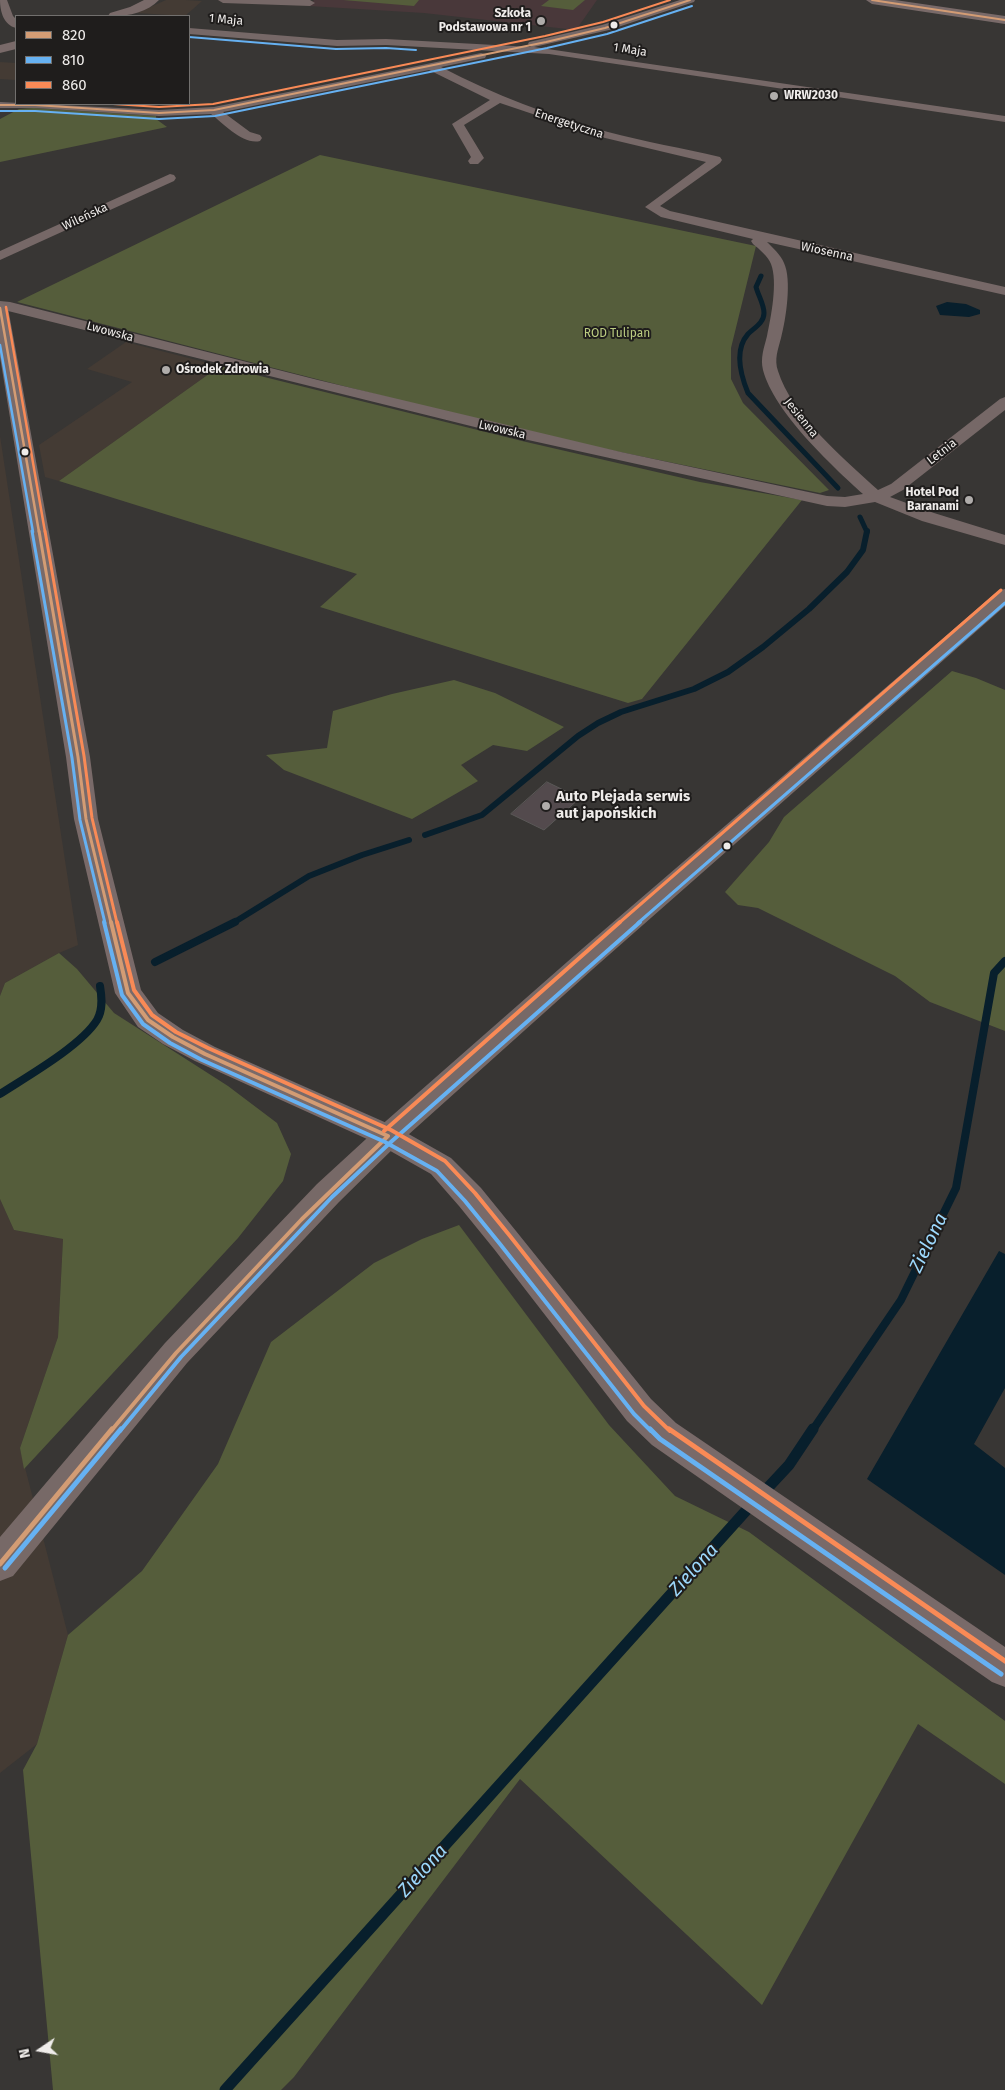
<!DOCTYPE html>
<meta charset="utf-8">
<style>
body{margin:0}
#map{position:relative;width:1005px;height:2090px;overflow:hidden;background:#383634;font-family:"Fira Sans",sans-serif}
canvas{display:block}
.legend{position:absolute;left:15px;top:15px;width:175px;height:90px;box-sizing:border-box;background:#1f1d1c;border:1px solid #72706e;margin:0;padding:6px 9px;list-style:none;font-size:15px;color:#efecea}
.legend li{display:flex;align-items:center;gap:10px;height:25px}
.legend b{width:25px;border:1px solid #72706e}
.north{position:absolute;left:15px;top:2025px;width:50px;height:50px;-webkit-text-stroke:4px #1f1d1c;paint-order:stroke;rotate:258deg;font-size:14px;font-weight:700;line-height:20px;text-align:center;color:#efecea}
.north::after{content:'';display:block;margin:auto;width:18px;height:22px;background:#efecea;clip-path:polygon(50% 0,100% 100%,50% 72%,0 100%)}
</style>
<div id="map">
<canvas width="1005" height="2090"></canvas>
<ul class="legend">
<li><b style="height:6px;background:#d39c74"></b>820</li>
<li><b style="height:6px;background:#66b1f2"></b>810</li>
<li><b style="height:6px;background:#f98a56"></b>860</li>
</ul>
<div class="north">N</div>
</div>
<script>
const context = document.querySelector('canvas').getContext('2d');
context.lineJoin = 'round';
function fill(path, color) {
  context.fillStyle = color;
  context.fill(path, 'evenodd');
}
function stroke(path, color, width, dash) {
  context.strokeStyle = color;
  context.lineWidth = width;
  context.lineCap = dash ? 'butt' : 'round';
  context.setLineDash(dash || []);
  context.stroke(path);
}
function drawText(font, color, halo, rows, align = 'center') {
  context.font = font + ' "Fira Sans",sans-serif';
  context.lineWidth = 4;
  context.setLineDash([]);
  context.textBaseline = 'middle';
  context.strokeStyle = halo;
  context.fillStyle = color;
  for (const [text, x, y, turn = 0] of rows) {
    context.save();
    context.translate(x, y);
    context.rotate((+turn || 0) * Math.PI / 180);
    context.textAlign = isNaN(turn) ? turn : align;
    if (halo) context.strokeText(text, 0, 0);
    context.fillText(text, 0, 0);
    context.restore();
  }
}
fill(new Path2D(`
 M166 0H186L202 1 185 16 137 13Z
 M0 62 16 63V80L0 79Z
 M126 342 220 366 59 481 45 477 39 445 132 382 87 369Z
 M0 436 78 945 59 953 5 983 0 996Z
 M0 1199 14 1230 63 1239 58 1337 20 1448 68 1635 37 1744 0 1773Z`), '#443b34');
fill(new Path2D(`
 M314 0H597L576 30 424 13 309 6Z`), '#49383a');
fill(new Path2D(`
 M343 0H419L414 6Z
 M549 0H585L573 10 541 6Z
 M34 108 156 116V119L167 127 0 162V119L19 109Z
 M320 155 756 246 731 348V379L743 403 829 490 820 493 581 444 398 400 17 302Z
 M220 366 522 441 700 482 802 500 642 699 628 703 320 607 357 574 59 481Z
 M952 671 976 678 1005 690V1031L930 1002 895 976 758 908 738 905 725 892 769 842 784 817Z
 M454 680 495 693 564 727 527 751 493 745 461 765 478 781 412 819 284 770 266 755 327 748 333 711 392 694Z
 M59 953 77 969 114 1013 228 1086 277 1123 291 1154 283 1181 238 1238 24 1469 20 1448 58 1337 63 1239 14 1230 0 1199V996L5 983Z
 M459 1225 609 1425 675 1496 749 1532 1005 1721V1784L918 1724 762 2005 520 1779 294 2077 281 2090H53L23 1770 37 1744 68 1635 142 1571 218 1464 271 1342 374 1263 422 1239Z`), '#555d3b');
fill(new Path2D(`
 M947 302 966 304 980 310V314L969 317 940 315 936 306Z
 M999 1251 1005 1254V1388L974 1444 1005 1468V1575L867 1479Z`), '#081f2c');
stroke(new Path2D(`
 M761 276 756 287C758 295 764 304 764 313 764 323 754 328 748 334 734 350 741 376 748 393L838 488
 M860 517 867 532`), '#081f2c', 5);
stroke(new Path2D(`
 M425 835 482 815 578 736 598 723 621 712 694 689 728 672 763 647 809 609 847 572 863 550 867 531
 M233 923 309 876 362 855 409 840`), '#081f2c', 6);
stroke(new Path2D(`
 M155 962 235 922
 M0 1094C26 1077 81 1046 97 1020 103 1010 102 998 100 986
 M812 1431 901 1300 956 1188 994 973 1005 961`), '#081f2c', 8);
stroke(new Path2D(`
 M762 1494 789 1465 813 1429
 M225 2090 752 1504`), '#081f2c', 11);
const building = new Path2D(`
 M547 782 580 798 544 830 511 814Z`);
fill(building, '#534a4d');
stroke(building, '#5a5857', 1);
fill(new Path2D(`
 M0 0H7L13 16 16 19V28C4 25 0 12 0 0Z
 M218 0H310L315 3 310 6 223 3Z
 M680 0H695L694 2 609 30 534 47 1005 116V122L549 54 386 45 337 46 189 34V28L337 40 386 39 531 47 528 44 529 42 602 25Z
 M481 53 485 54 486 56 485 58 441 67C495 95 550 116 608 132 645 142 683 148 720 157L722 160 720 163 660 206 670 211 1005 287V295L767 242C773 248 781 255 784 263 792 280 786 319 781 338 778 350 774 359 778 371 791 414 845 460 878 490L891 484 1000 399 1005 397V410L903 490 890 497 934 513 1005 535V545L922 521 875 502 845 507 827 506 519 438 0 309V301L10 302 318 380 621 452 827 496 845 497 863 494C831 465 774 412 763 370 760 358 764 348 767 336 771 317 778 282 771 264 768 256 759 249 753 244L751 241 753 239 661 217 645 207 706 162 601 137 500 103 464 125 484 158 478 164H470L468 161 471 157 452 124 490 100 429 70 223 112 250 132 260 135 262 138 260 141C243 145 224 124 211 114L159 116 35 108H0V102L159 110 214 107Z
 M170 174 174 175 176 178 174 181 0 260V251Z`), '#766867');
fill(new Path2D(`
 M144 0H159C147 13 125 17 108 16L110 13 130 7Z
 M866 0H895L1005 16V24L872 4Z
 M16 41V49L0 53V45Z
 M0 303 6 305 8 308 90 757 98 819 141 990 158 1013 183 1030 215 1047 398 1128 451 1158 481 1188 516 1231 651 1399 676 1423 1005 1647V1687L992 1682 652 1445 627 1421 494 1249 459 1206 431 1174 378 1144 195 1061 163 1044 138 1027 115 993 74 819 66 757 0 357Z`), '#796a69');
fill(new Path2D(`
 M1005 589V606L593 969 398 1144 339 1202 187 1363 13 1576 0 1581V1537L165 1343 317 1184 378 1128 575 955 998 591Z`), '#776967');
stroke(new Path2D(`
 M872 0 1005 20
 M0 105H35L159 113 214 110 546 42 605 28 690 0`), '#d39c74', 2);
stroke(new Path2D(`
 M0 308 39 532`), '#d39c74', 2.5);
stroke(new Path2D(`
 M39 531 78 757 86 819 111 923`), '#d39c74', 3);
stroke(new Path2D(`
 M111 922 128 993 148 1020 173 1037 205 1054 388 1136
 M111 1431 176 1353 302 1219 388 1136`), '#d39c74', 4);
stroke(new Path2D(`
 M0 1564 112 1429`), '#d39c74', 5);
stroke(new Path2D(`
 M189 37 336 49 386 48 416 50
 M0 111H35L159 119 215 116 547 48 607 34 692 6`), '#66b1f2', 2);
stroke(new Path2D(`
 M0 345 33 532`), '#66b1f2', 2.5);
stroke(new Path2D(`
 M32 531 72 758 80 820 105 923
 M638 923 1005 603`), '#66b1f2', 3);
stroke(new Path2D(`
 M104 922 122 995 143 1024 170 1043 202 1060 385 1142 437 1171 465 1201 500 1244 634 1414 651 1431
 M120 1431 181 1357 332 1197 392 1141 640 922`), '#66b1f2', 4);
stroke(new Path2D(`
 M650 1429 660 1439 1001 1674
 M5 1568 121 1429`), '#66b1f2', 5);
stroke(new Path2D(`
 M113 104 159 107 213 104 545 36 603 22 670 0`), '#f98a56', 2);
stroke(new Path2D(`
 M6 307 45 532`), '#f98a56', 2.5);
stroke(new Path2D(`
 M45 531 84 756 92 818 117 923
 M619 923 1001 590`), '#f98a56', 3);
stroke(new Path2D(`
 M117 922 134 990 152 1015 176 1032 208 1048 391 1130 445 1161 475 1193 510 1236 644 1406 670 1431
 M384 1131 620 922`), '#f98a56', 4);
stroke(new Path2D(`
 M669 1429 1005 1661`), '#f98a56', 5);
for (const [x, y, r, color] of [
 [541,21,5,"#afacaa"],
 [614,25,4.5,"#efecea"],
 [774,96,5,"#afacaa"],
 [166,370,5,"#afacaa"],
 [25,452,4.5,"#efecea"],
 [969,500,5,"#afacaa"],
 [546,806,5,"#afacaa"],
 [727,846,4.5,"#efecea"]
]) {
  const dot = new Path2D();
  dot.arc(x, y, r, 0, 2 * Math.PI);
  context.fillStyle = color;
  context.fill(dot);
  stroke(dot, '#1f1d1c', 2);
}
drawText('bold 12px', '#efecea', '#1f1d1c', [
 ["Szkoła",531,14],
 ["Podstawowa nr 1",531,28],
 ["WRW2030",784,96,"left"],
 ["Ośrodek Zdrowia",176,370,"left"],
 ["Hotel Pod",959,493],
 ["Baranami",959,507]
], 'right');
drawText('12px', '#efecea', '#1f1d1c', [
 ["1 Maja",226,20,5],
 ["1 Maja",630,50,9],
 ["Energetyczna",569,124,18],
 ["Wileńska",85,217,-25],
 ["Wiosenna",827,252,12],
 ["Lwowska",110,332,15],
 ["Jesienna",801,418,51],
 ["Lwowska",502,430,13],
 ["Letnia",942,452,-38]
]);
drawText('12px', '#bbcc81', '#1f1d1c', [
 ["ROD Tulipan",617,334]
]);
drawText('bold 15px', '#efecea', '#1f1d1c', [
 ["Auto Plejada serwis",556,797],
 ["aut japońskich",556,814]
], 'left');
drawText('italic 19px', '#9cd8fc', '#1f1d1c', [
 ["Zielona",929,1243,-64],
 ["Zielona",694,1570,-48],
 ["Zielona",423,1871,-48]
]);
</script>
